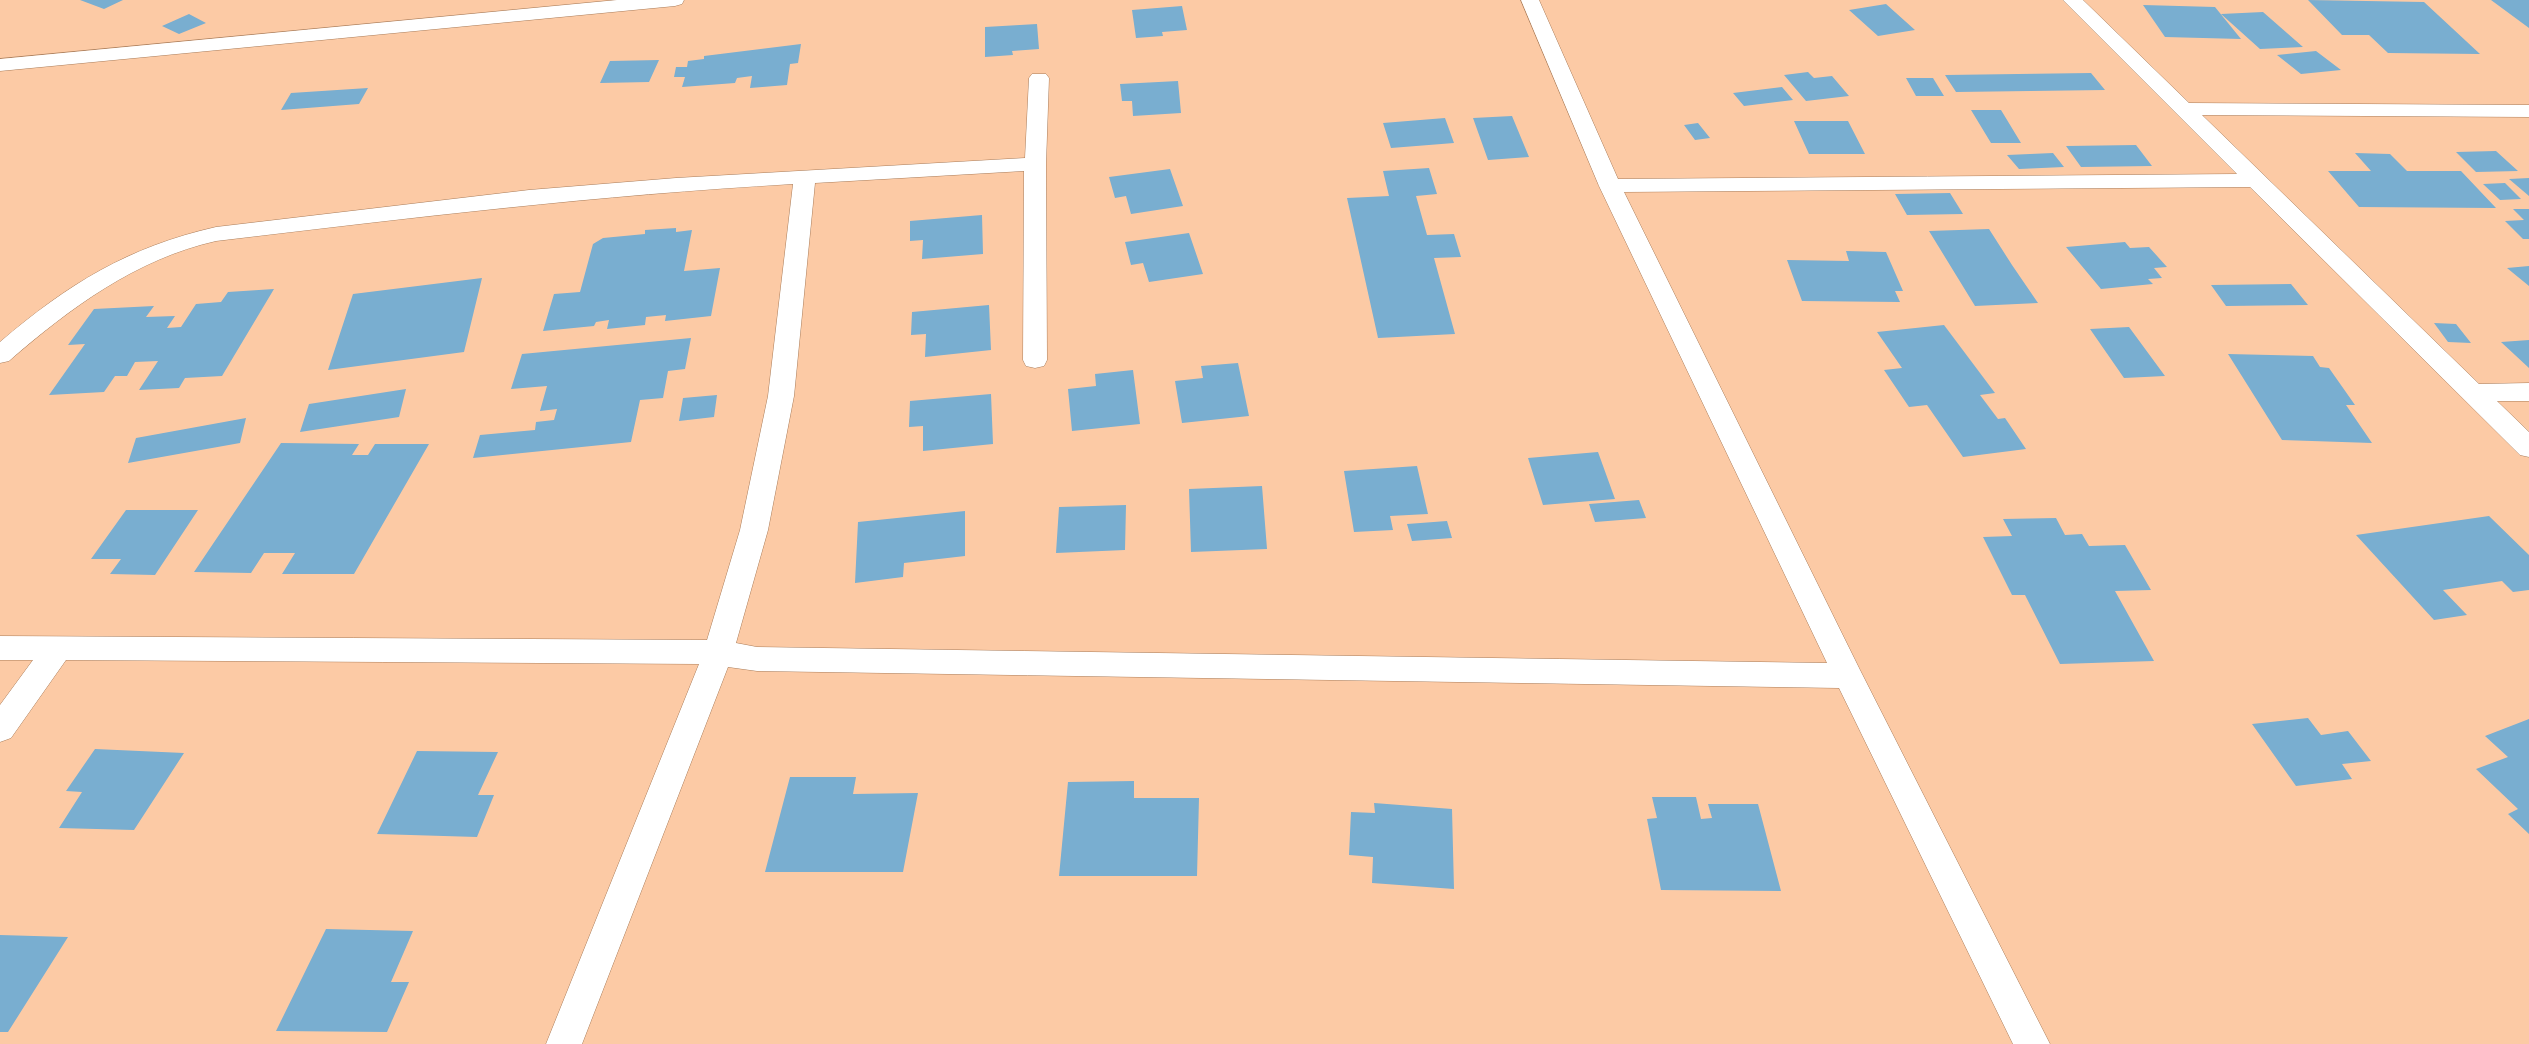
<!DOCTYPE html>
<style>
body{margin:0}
canvas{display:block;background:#fccaa5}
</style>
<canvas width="2529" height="1044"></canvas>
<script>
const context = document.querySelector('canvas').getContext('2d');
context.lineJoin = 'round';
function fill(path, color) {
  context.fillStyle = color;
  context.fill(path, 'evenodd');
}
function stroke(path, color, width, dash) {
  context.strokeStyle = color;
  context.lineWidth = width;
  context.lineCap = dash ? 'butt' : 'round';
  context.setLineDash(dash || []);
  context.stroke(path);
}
fill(new Path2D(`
 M80 0H123L104 9Z
 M2308 0 2424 2 2480 54 2388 53 2369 35H2342Z
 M2491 0H2529V28Z
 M1886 4 1915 30 1878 36 1849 10Z
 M2143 5 2215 7 2241 39 2165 37Z
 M1182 6 1187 30 1162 32 1163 36 1136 38 1132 10Z
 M2263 12 2303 47 2260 49 2221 14Z
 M189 14 206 23 179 34 162 26Z
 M1037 24 1039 49 1012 51 1013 55 985 57V27Z
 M801 44 798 63 790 64 787 85 750 88 752 76 737 78 735 83 682 87 685 77H674L676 67H687L688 61 704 59V56Z
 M2316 51 2341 70 2301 74 2277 55Z
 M659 60 649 82 600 83 610 61Z
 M1808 72 1814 78 1832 76 1849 96 1806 101 1784 75Z
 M2091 73 2105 90 1956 92 1945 75Z
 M1906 78H1933L1944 96H1916Z
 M1178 81 1181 113 1133 116 1132 101H1122L1120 84Z
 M1782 87 1793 100 1744 106 1733 93Z
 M368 88 359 104 281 110 291 93Z
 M1971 110H2001L2021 143H1991Z
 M1512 116 1529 157 1488 160 1473 118Z
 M1445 118 1454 143 1391 148 1383 123Z
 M1794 121H1848L1865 154H1809Z
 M1698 123 1710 138 1695 140 1684 125Z
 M2136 145 2152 166 2081 167 2066 146Z
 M2496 151 2518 171 2476 172 2456 152Z
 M2053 153 2064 167 2019 169 2007 155Z
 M2355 153 2390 154 2407 171H2461L2496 208 2359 207 2328 171H2371Z
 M1429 168 1437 194 1416 196 1427 235 1454 234 1461 257 1434 258 1455 334 1378 338 1347 198 1389 196 1383 171Z
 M1170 169 1183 206 1131 214 1126 196 1115 198 1109 177Z
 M2529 178V196L2509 179Z
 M2505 183 2521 199 2500 200 2483 184Z
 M1950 193 1963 214 1907 215 1895 194Z
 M2513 209H2529V239H2523L2505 221 2524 220Z
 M982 215 983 254 922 259 923 240 910 241V221Z
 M676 228V232L692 230 684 271 720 268 711 316 665 321 666 315 646 317 645 325 607 329 609 320 596 322 594 326 543 331 554 294 580 292 593 244 603 238 645 234V230Z
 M1989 229 2012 265 2038 303 1975 306 1929 231Z
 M1189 233 1203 274 1149 282 1143 263 1131 265 1125 242Z
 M2125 242 2130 248 2149 247 2167 267 2154 268 2162 278 2148 279 2153 284 2101 289 2066 247Z
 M1846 251 1886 252 1903 291H1895L1900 302 1802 301 1787 260 1849 261Z
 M2529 266V286L2507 268Z
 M482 278 464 352 328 370 353 294Z
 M2291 284 2308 305 2226 306 2211 285Z
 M274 289 222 376 185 378 179 388 139 390 158 361 135 362 127 376H115L104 392 49 395 85 344 68 345 94 309 154 306 146 317 175 316 167 328 181 327 196 304 221 302 228 292Z
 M989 305 991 350 925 357 926 334 911 335 912 312Z
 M2434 323 2456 324 2471 343 2448 342Z
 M1944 325 1995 393 1980 395 1998 419 2005 418 2026 449 1963 457 1927 405 1909 407 1884 370 1902 368 1877 332Z
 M2129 327 2165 376 2124 378 2090 329Z
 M691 338 685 369 668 371 663 398 640 400 631 442 473 458 480 435 535 430 536 422 554 420 557 409 540 411 547 386 511 389 522 354Z
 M2529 340V368L2501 342Z
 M2228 354 2313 356 2320 367 2329 368 2355 405H2346L2372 443 2282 440Z
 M1238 363 1249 416 1182 423 1175 381 1203 378 1201 366Z
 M1133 370 1140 424 1072 431 1068 389 1096 386 1095 374Z
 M406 389 399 417 300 432 309 404Z
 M991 394 993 444 923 451V426L909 427 910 401Z
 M717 395 714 417 679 421 683 398Z
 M246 418 240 443 128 463 136 438Z
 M281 443 359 444 352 455H368L375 444H429L354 574H282L295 553H264L251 573 194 572Z
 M1598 452 1615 499 1543 505 1528 458Z
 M1417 466 1428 514 1390 516 1393 530 1354 532 1344 471Z
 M1262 486 1267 549 1191 552 1189 489Z
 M1639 500 1646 518 1595 522 1589 504Z
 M1126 505 1125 550 1056 553 1059 507Z
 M126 510H198L155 575 110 574 121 559H91Z
 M965 511V556L904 563 903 577 855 583 858 522Z
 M2489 516 2529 555V590L2513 592 2502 581 2443 590 2467 615 2434 620 2356 535Z
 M2056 518 2065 535 2082 534 2089 546 2125 545 2151 590 2115 591 2154 661 2060 664 2025 595H2012L1983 537 2012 536 2003 519Z
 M1447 521 1452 538 1412 541 1407 524Z
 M2308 718 2321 735 2348 731 2371 761 2342 764 2352 779 2296 786 2252 724Z
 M2529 719V834L2508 814 2518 809 2476 769 2508 757 2485 736Z
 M95 749 184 753 134 830 59 828 82 792 66 791Z
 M417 751 498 752 478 795H494L477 837 377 834Z
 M790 777H856L853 794 918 793 903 872H765Z
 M1134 781V798H1199L1197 876H1059L1068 782Z
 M1652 797H1696L1701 819 1712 818 1708 804H1758L1781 891 1661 890 1647 819 1657 818Z
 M1374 803 1452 809 1454 889 1372 883 1373 857 1349 855 1351 812 1375 813Z
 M326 929 413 931 391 982H409L387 1032 276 1031Z
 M0 935 68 937 8 1032H0Z`), '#79aed0');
const street = new Path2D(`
 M617 0H684L682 4 675 6 0 71V59Z
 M1521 0H1539L1618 179 2237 174 2063 0H2083L2189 103 2529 105V117L2202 115 2479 384 2529 383V401H2497L2529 432V457L2520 455 2250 187 1624 192 1860 670 2050 1044H2013L1839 688 757 671 728 667 582 1044H546L699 664 66 660 11 738 0 742V705L33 660H0V636L707 640 740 530 768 396 793 184C600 195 408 218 216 241 136 259 70 308 9 361L0 363V342C68 284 128 247 216 227L529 190 676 178 1025 158 1029 78 1032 74H1046L1049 78 1046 164 1047 360 1044 366 1035 368 1026 366 1023 360 1024 171 815 183 794 396 768 530 736 643 757 647 1827 663 1599 186Z`);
stroke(street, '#a97c59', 1);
fill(street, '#fff');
</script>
